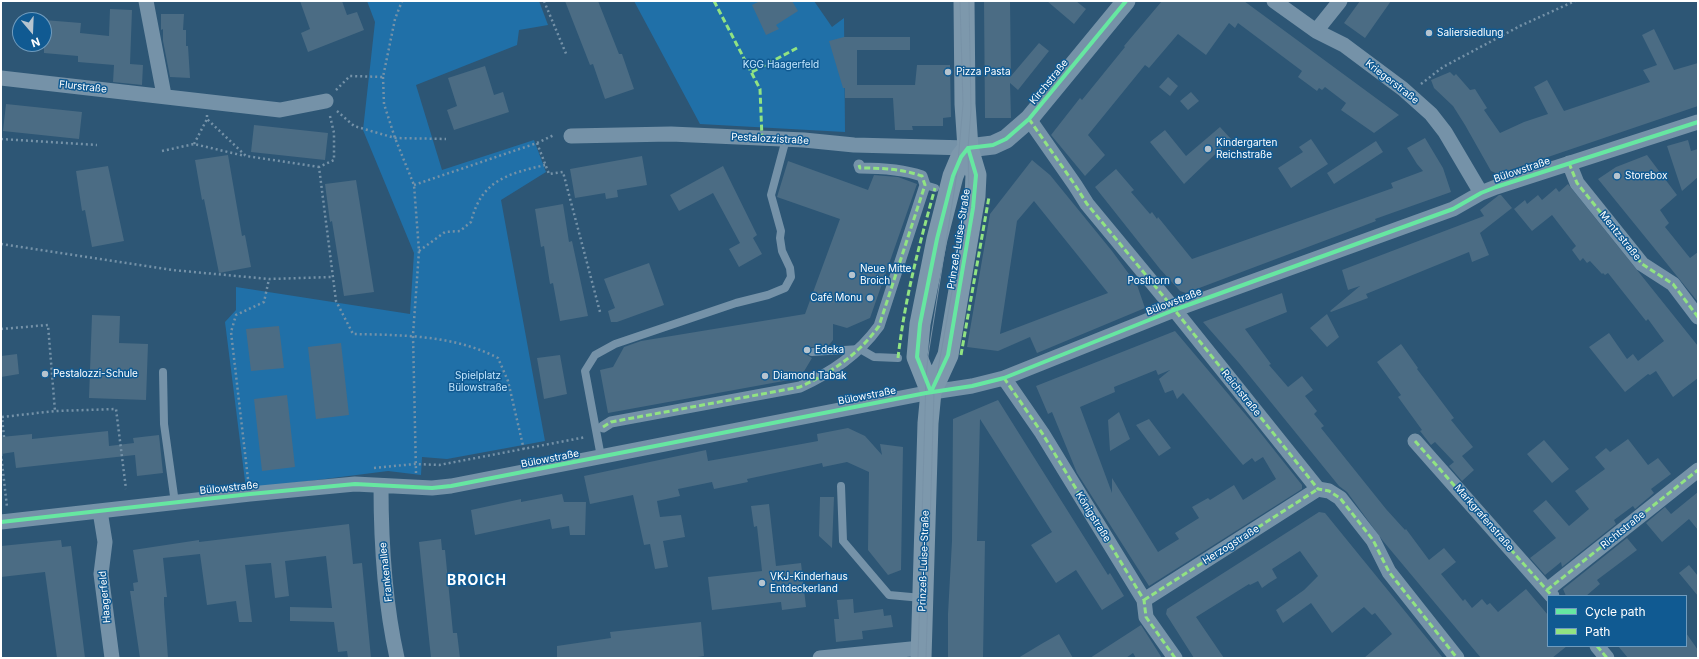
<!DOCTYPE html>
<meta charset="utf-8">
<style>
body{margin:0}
#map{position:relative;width:1699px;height:659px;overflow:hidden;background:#2d5675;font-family:Inter,sans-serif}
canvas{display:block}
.frame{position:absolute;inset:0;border:2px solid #fff;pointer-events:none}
.legend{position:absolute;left:1547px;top:595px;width:140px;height:52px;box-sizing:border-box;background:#105a92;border:1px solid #709cbe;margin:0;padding:5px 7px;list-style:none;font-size:12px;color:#fff}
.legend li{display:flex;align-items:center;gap:8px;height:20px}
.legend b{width:20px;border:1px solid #709cbe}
.north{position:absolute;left:12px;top:12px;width:40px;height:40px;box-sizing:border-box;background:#105a92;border:1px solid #709cbe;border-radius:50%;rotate:161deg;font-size:11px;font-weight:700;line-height:16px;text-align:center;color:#fff}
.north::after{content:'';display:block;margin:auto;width:14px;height:18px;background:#b6c4cf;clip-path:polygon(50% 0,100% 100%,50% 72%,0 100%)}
</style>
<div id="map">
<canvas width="1699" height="659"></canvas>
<div class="frame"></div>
<ul class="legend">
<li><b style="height:5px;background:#66e7a1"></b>Cycle path</li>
<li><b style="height:5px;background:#91e382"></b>Path</li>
</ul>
<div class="north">N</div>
</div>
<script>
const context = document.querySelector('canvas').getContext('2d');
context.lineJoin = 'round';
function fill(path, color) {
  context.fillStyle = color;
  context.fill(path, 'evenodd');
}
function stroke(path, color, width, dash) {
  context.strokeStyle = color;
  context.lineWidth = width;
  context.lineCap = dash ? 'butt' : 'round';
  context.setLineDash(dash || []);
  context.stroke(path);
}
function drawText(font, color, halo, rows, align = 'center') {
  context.font = font + ' Inter,sans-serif';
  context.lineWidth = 3;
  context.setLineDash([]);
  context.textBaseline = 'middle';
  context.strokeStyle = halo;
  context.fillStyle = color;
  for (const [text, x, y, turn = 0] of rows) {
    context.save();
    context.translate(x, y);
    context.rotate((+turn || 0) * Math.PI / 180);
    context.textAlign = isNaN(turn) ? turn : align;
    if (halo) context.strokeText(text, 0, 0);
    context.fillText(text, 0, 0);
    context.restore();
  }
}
fill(new Path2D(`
 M367 1H539L548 25 519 30 517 45 416 85 442 170 534 140 546 172 501 200 545 441 447 459 422 457 421 475 388 471 246 489 225 322 236 310V287L410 314 414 253 363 130 375 22Z
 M634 1H814L832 27 844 18 845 132 700 124Z`), '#2070a8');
fill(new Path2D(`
 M300 1H342L347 15 357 12 364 30 308 52 301 33 310 29Z
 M565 1H598L619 54H622L634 89 605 99 593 64 590 65Z
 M760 1H792L798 11 776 25 779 29 766 35 752 5Z
 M984 1H1010L1011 76 1039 43 1049 51 1018 90 1010 83 1011 118H985Z
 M1047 1H1076L1086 9 1074 24Z
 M1162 1H1244L1399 115 1374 133 1341 110 1346 103 1325 87 1322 90 1319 88 1317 91 1298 77 1302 71 1238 23 1235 28 1229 23 1206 55 1178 34 1149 68 1145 65 1088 135 1105 155 1085 176 1051 135 1080 98 1082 100 1125 47 1124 46Z
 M1360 1H1391L1365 38 1344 23Z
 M110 9 132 10 130 64 143 65 142 85 113 82 114 65 78 62V56L44 53V20L81 23 80 33 109 36Z
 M161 14H184L183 30H186V46H188L190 78 170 77 163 41V29L161 30Z
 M1654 29 1674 70 1698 63V106L1498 174 1491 171 1465 125 1453 106 1434 88 1431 80 1450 72 1454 76 1456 74 1470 90 1475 89 1487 108 1484 110 1500 133 1524 122 1548 114 1534 87 1547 80 1564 111 1650 82 1643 70 1657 65 1642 35Z
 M844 37H910V50H857V85H915L917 65H950L951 117 943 118V126H912L913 130H895L893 98H845V88H843L829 41Z
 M485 66 494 95 503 92 509 112 454 130 447 110 457 106 448 78Z
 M1168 77 1178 86 1170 96 1159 87Z
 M1191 92 1199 101 1188 110 1180 101Z
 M6 104 82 112 79 139 3 131Z
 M254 125 328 133 325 160 251 152Z
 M1220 127 1231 139 1184 184 1150 142 1165 130 1186 156Z
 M1425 138 1443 168 1451 192 1375 219 1376 221 1337 236 1186 293 1180 291 1160 269 1095 187 1116 169 1134 190 1131 192 1150 214 1152 212 1157 219 1158 217 1192 259 1393 188 1391 183 1423 171 1417 164 1407 148Z
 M1311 139 1328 164 1291 188 1278 168 1303 152 1299 147Z
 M1688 140 1691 151 1698 149V177L1682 191 1667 146Z
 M1376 141 1383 152 1334 184 1327 173Z
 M228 155 242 236 245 235 251 267 219 273 204 199 202 200 195 160Z
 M1647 155 1677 195 1660 210 1669 223 1665 227 1690 258 1698 252V302L1598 179 1616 167Z
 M642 156 647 185 617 190 618 197 606 199 605 193 575 198 570 169Z
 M1032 160 1050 175 1112 251 1137 285 1145 308 1037 353 1030 337 998 351 967 347 990 214ZM1034 201 1108 293 1000 334 1017 221Z
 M788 161 868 190 874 175 898 177 917 184 870 318 847 328 833 324V340L829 345 811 347 807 349V355L812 358 800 378 608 413 600 370 613 367 624 347 641 341 805 314 840 219 777 197Z
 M108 166 124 241 92 247 85 210 82 211 76 171Z
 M723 166 757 235 753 238 762 254 739 267 729 249 740 243 713 193 679 211 670 195Z
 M356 180 374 292 344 296 332 221 330 222 325 184Z
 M1568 184 1698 346V378L1673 397 1656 371 1650 375 1648 374 1625 392 1589 347 1609 333 1627 359 1633 354 1638 361 1664 341 1648 319 1646 321 1608 273 1605 275 1603 273 1602 274 1590 261 1587 263 1583 258 1580 261 1572 250 1576 246 1552 215 1532 231 1514 209 1525 200 1527 204 1538 195 1542 200 1556 188 1559 192Z
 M1499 195H1501L1512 208 1480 233 1489 255 1472 262 1469 252 1366 294 1368 298 1331 312 1330 311 1360 286 1348 290 1342 270 1484 216 1480 210Z
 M563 204 569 242 572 241 588 316 560 321 553 283 550 284 544 246 541 247 535 209Z
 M649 263 664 305 617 322H611L608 311 615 308 604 279Z
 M1282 293 1287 312 1245 329 1271 364 1269 365 1288 387 1302 376 1313 390 1305 396 1317 411 1314 414 1324 426 1321 428 1386 509 1405 530 1406 529 1429 560 1444 548 1456 562 1441 574 1463 601 1465 599 1472 608 1482 599 1487 605 1490 603 1498 612 1526 589 1548 615V646H1567L1552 658H1481L1383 541 1347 492 1339 486 1239 363 1203 322Z
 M1327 314 1339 337 1327 347 1310 328Z
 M92 315 120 316 119 343 148 344 146 400 89 398Z
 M279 326 284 368 251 371 246 329Z
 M1175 331 1251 421 1302 485V489L1149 586 1077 473 1052 412 1048 414 1036 386ZM1156 370 1158 375 1170 370 1159 379 1165 393 1173 390 1177 399 1183 393 1243 465 1252 458 1255 462 1263 457 1276 479 1243 500 1234 485 1210 500 1208 498 1192 507 1199 518 1175 533 1179 539 1158 552 1112 478V493L1080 407 1115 392 1114 387Z
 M341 343 349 415 316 419 308 347Z
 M1401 344 1418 368 1417 369 1454 418 1451 420 1473 447 1462 456 1474 470 1462 481 1449 466 1454 462 1435 442 1431 445 1420 431 1422 430 1398 397 1401 395 1377 362Z
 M17 354 19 374 1 377V356Z
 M560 355 567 394 544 399 537 358Z
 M287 395 295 467 262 471 254 399Z
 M998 400 1108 575 1110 573 1124 596 1102 610 1076 570 1056 583 1031 545 1052 532 980 419 977 541H985L983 658H948V614L952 541 953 419Z
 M1119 412 1130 439 1110 451 1108 420Z
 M1149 419 1171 448 1159 456 1136 425Z
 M848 428 865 436 882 455 880 444 903 447 901 570 888 575 868 550 869 472 847 462 823 467 822 463 747 479 748 482 714 489 712 482 678 489 680 496 657 501 660 517 681 515 685 537 663 541 668 567 655 569 650 544 644 545 633 495 590 504 584 476 706 450 708 461 742 455 818 441 817 434Z
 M108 431 109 446 134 443 133 438 159 435 163 473 137 476 135 455 16 468 14 452 1 454V437L32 434V439Z
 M1628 439 1648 465 1658 458 1671 474 1651 489 1654 493 1635 509 1633 506 1614 520 1616 524 1562 567 1561 562 1545 575 1530 558 1556 538 1533 511 1546 500 1569 526 1589 509 1575 491 1605 469 1595 457 1606 448 1610 452Z
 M1544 440 1569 469 1552 483 1527 454Z
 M1698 492V530L1689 519 1662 542 1646 523 1665 507 1671 514Z
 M562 494 564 502H586L585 535H570L569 526 552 529 550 519 475 535 471 510 521 499V502Z
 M820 497H834L832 548 819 536Z
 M769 504 776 566 801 563 806 607 782 610 781 602 712 610 708 577 762 571 757 526 754 527 751 506Z
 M1319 512 1325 513 1443 658H1364L1392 634 1375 613 1372 615 1364 607 1332 633 1311 603 1283 623 1276 610 1304 590 1318 576 1300 551 1272 569 1277 578 1269 583 1262 588 1258 581 1250 585 1249 584 1196 617 1224 658H1194L1166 614 1167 609Z
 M349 524 353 564 362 563 371 658H348L347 651 338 652 334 622 290 621V607L332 608 326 556 285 561 289 596 275 598 271 563 245 565 252 622H239L236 601 207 605 200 554 163 558 167 597H164V604L168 658H140L130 591H134L133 583 138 582 133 550 199 540V542Z
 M1627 538 1637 550 1597 580 1600 584 1586 596H1566L1563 589Z
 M441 539 442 550H445L453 633H457L460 658H431L419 542Z
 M61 540 62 547 71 546 85 658H57L45 572 1 577V546Z
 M1689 565 1698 576V596L1679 573Z
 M853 599 854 613 883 609 884 616 891 615 893 627 862 631 863 639 836 642 834 619H839L837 600Z
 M701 622 704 656 691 658H557V646L611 638 610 632Z
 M1141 625 1162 658H1136L1133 653 1126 658H1090Z
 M1686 633 1698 650V658H1628L1618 646H1686Z
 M1059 634 1073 658H1018L1043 643Z`), '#4b6c84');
stroke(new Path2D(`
 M544 1 567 56
 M383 77 384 104 395 138 414 185 419 251 413 335 416 473
 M1421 84 1443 67 1520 26 1575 1
 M336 90 350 76 383 77 395 19 402 1
 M337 111 354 126 395 138 446 139
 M207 115V119L246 156 319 167
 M330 116 334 133V160L319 167 336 301 353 334C402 335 454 335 498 358L508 381 524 450
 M1 139 97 145
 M537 143 549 174 563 172 600 312
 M194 144 207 119
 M162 151 194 144 245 156
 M414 185 537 143 554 135
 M1 244 172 270 269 279 332 277
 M419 251 445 232 460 231 471 222C481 180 508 174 545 165
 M1 329 48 325 55 411 116 409 126 489
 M4 437 2 417 55 411
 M1 454 7 507
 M374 468 415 464 439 465 586 437
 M248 479 231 332 236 315 264 302 269 279`), '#7592a8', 2.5, [2, 3]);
stroke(new Path2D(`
 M925 185 935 188
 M812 352 860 349 874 357 898 358
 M163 372 164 424 175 503
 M601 457 585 371 595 355 615 344 736 303 768 295 785 288 791 277 790 268 782 251 780 238 781 231 771 195 786 139
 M841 486 843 541 889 595 922 598`), '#7592a8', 8);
stroke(new Path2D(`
 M603 427 611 422 800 387C832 372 858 355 879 326L925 185 922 176C902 169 881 168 860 168L859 165`), '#7592a8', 11);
stroke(new Path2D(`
 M146 1 164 95
 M1274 1 1316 31 1344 45 1403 89 1431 114 1445 132 1481 193
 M1316 31 1340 1
 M1 78 280 110 326 101
 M1029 119 1075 185 1087 204 1169 303 1318 489 1329 491 1340 498 1373 540 1389 572 1457 658
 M571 136 671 134 804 140 854 145 968 148
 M1569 163 1577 183 1642 264 1673 284 1698 317
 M1004 378 1042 433 1144 600 1146 617 1175 658
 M1415 441 1552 596
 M381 486C381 541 385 604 397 658
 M100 511 105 542 101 574 112 658
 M1 522 250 494 355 484 432 488 451 486 926 393 972 386 1004 378 1174 310 1453 209 1481 193 1496 187 1698 122
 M1547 590 1698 470
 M1144 600 1318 489
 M1597 646 1607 658
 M820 658 921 648`), '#7592a8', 15);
stroke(new Path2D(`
 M968 148 993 145 1006 139 1029 119 1126 1`), '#7592a8', 19);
stroke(new Path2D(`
 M931 392 917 357 920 324 937 239 953 176 961 157 968 148
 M921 658 928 423 931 392 948 355 975 196 976 175 968 148 965 104 964 1`), '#7d98ac', 21);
stroke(new Path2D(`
 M918 658 926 378 928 356 957 173 963 104 960 1
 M926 658 934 392 969 196 968 148 971 110 969 1`), '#7892a7', 1);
stroke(new Path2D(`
 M714 1 760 89 762 138
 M752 72 797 48
 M1029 119 1075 185 1087 204 1169 303 1318 489 1329 491 1340 498 1373 540 1389 572 1457 658
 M1569 163 1577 183 1642 264 1673 284 1698 317
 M961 355 989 197
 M898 358C905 297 919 246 935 188
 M1004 378 1042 433 1144 600 1146 617 1175 658
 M603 427 611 422 800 387C832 372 858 355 879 326L925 185 922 176C902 169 881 168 860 168L859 165
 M1415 441 1552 596
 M1547 590 1698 470
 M1144 600 1318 489
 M1597 646 1607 658`), '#91e382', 3, [6, 3]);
stroke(new Path2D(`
 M968 148 993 145 1006 139 1029 119 1126 1
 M931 392 917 357 920 324 937 239 953 176 961 157 968 148
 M931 392 948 355 973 208 976 175 968 148
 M1 522 250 494 355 484 432 488 451 486 926 393 972 386 1004 378 1174 310 1453 209 1481 193 1496 187 1698 122`), '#66e7a1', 4);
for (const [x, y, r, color] of [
 [1429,33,4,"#b6c4cf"],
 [948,72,4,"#b6c4cf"],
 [1208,149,4,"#b6c4cf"],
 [1617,176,4,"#b6c4cf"],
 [852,275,4,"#b6c4cf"],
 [1178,281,4,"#b6c4cf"],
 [870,298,4,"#b6c4cf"],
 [807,350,4,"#b6c4cf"],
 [45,374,4,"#b6c4cf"],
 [765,376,4,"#b6c4cf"],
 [762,583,4,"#b6c4cf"]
]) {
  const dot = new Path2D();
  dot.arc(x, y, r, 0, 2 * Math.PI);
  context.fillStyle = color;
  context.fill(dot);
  stroke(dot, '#105a92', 1.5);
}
drawText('10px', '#fff', '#105a92', [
 ["Saliersiedlung",1437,33],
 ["Pizza Pasta",956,72],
 ["Kindergarten",1216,143],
 ["Reichstraße",1216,155],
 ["Storebox",1625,176],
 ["Neue Mitte",860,269],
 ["Broich",860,281],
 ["Posthorn",1170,281,"right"],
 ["Café Monu",862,298,"right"],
 ["Edeka",815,350],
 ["Pestalozzi-Schule",53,374],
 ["Diamond Tabak",773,376],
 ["VKJ-Kinderhaus",770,577],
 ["Entdeckerland",770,589]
], 'left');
drawText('10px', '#c3e6fe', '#105a92', [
 ["KGG Haagerfeld",781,65],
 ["Spielplatz",478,376],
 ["Bülowstraße",478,388]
]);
drawText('10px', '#fff', '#105a92', [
 ["Kirchstraße",1049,82,-51],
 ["Kriegerstraße",1392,82,38],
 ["Flurstraße",83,87,6],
 ["Pestalozzistraße",770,139,3],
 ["Bülowstraße",1522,170,-19],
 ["Mentzstraße",1620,236,51],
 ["Prinzeß-Luise-Straße",959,239,-81],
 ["Bülowstraße",1174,302,-21],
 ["Reichstraße",1241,393,51],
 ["Bülowstraße",867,396,-11],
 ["Bülowstraße",550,459,-11],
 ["Bülowstraße",229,488,-6],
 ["Königstraße",1093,517,58],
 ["Markgrafenstraße",1484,518,49],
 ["Richtstraße",1623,530,-39],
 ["Herzogstraße",1231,545,-32],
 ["Prinzeß-Luise-Straße",924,561,-88],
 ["Frankenallee",386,572,-96],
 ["Haagerfeld",105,597,-95]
]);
context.letterSpacing = '1px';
drawText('bold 14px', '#fff', '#105a92', [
 ["BROICH",477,581]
]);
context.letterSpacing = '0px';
</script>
